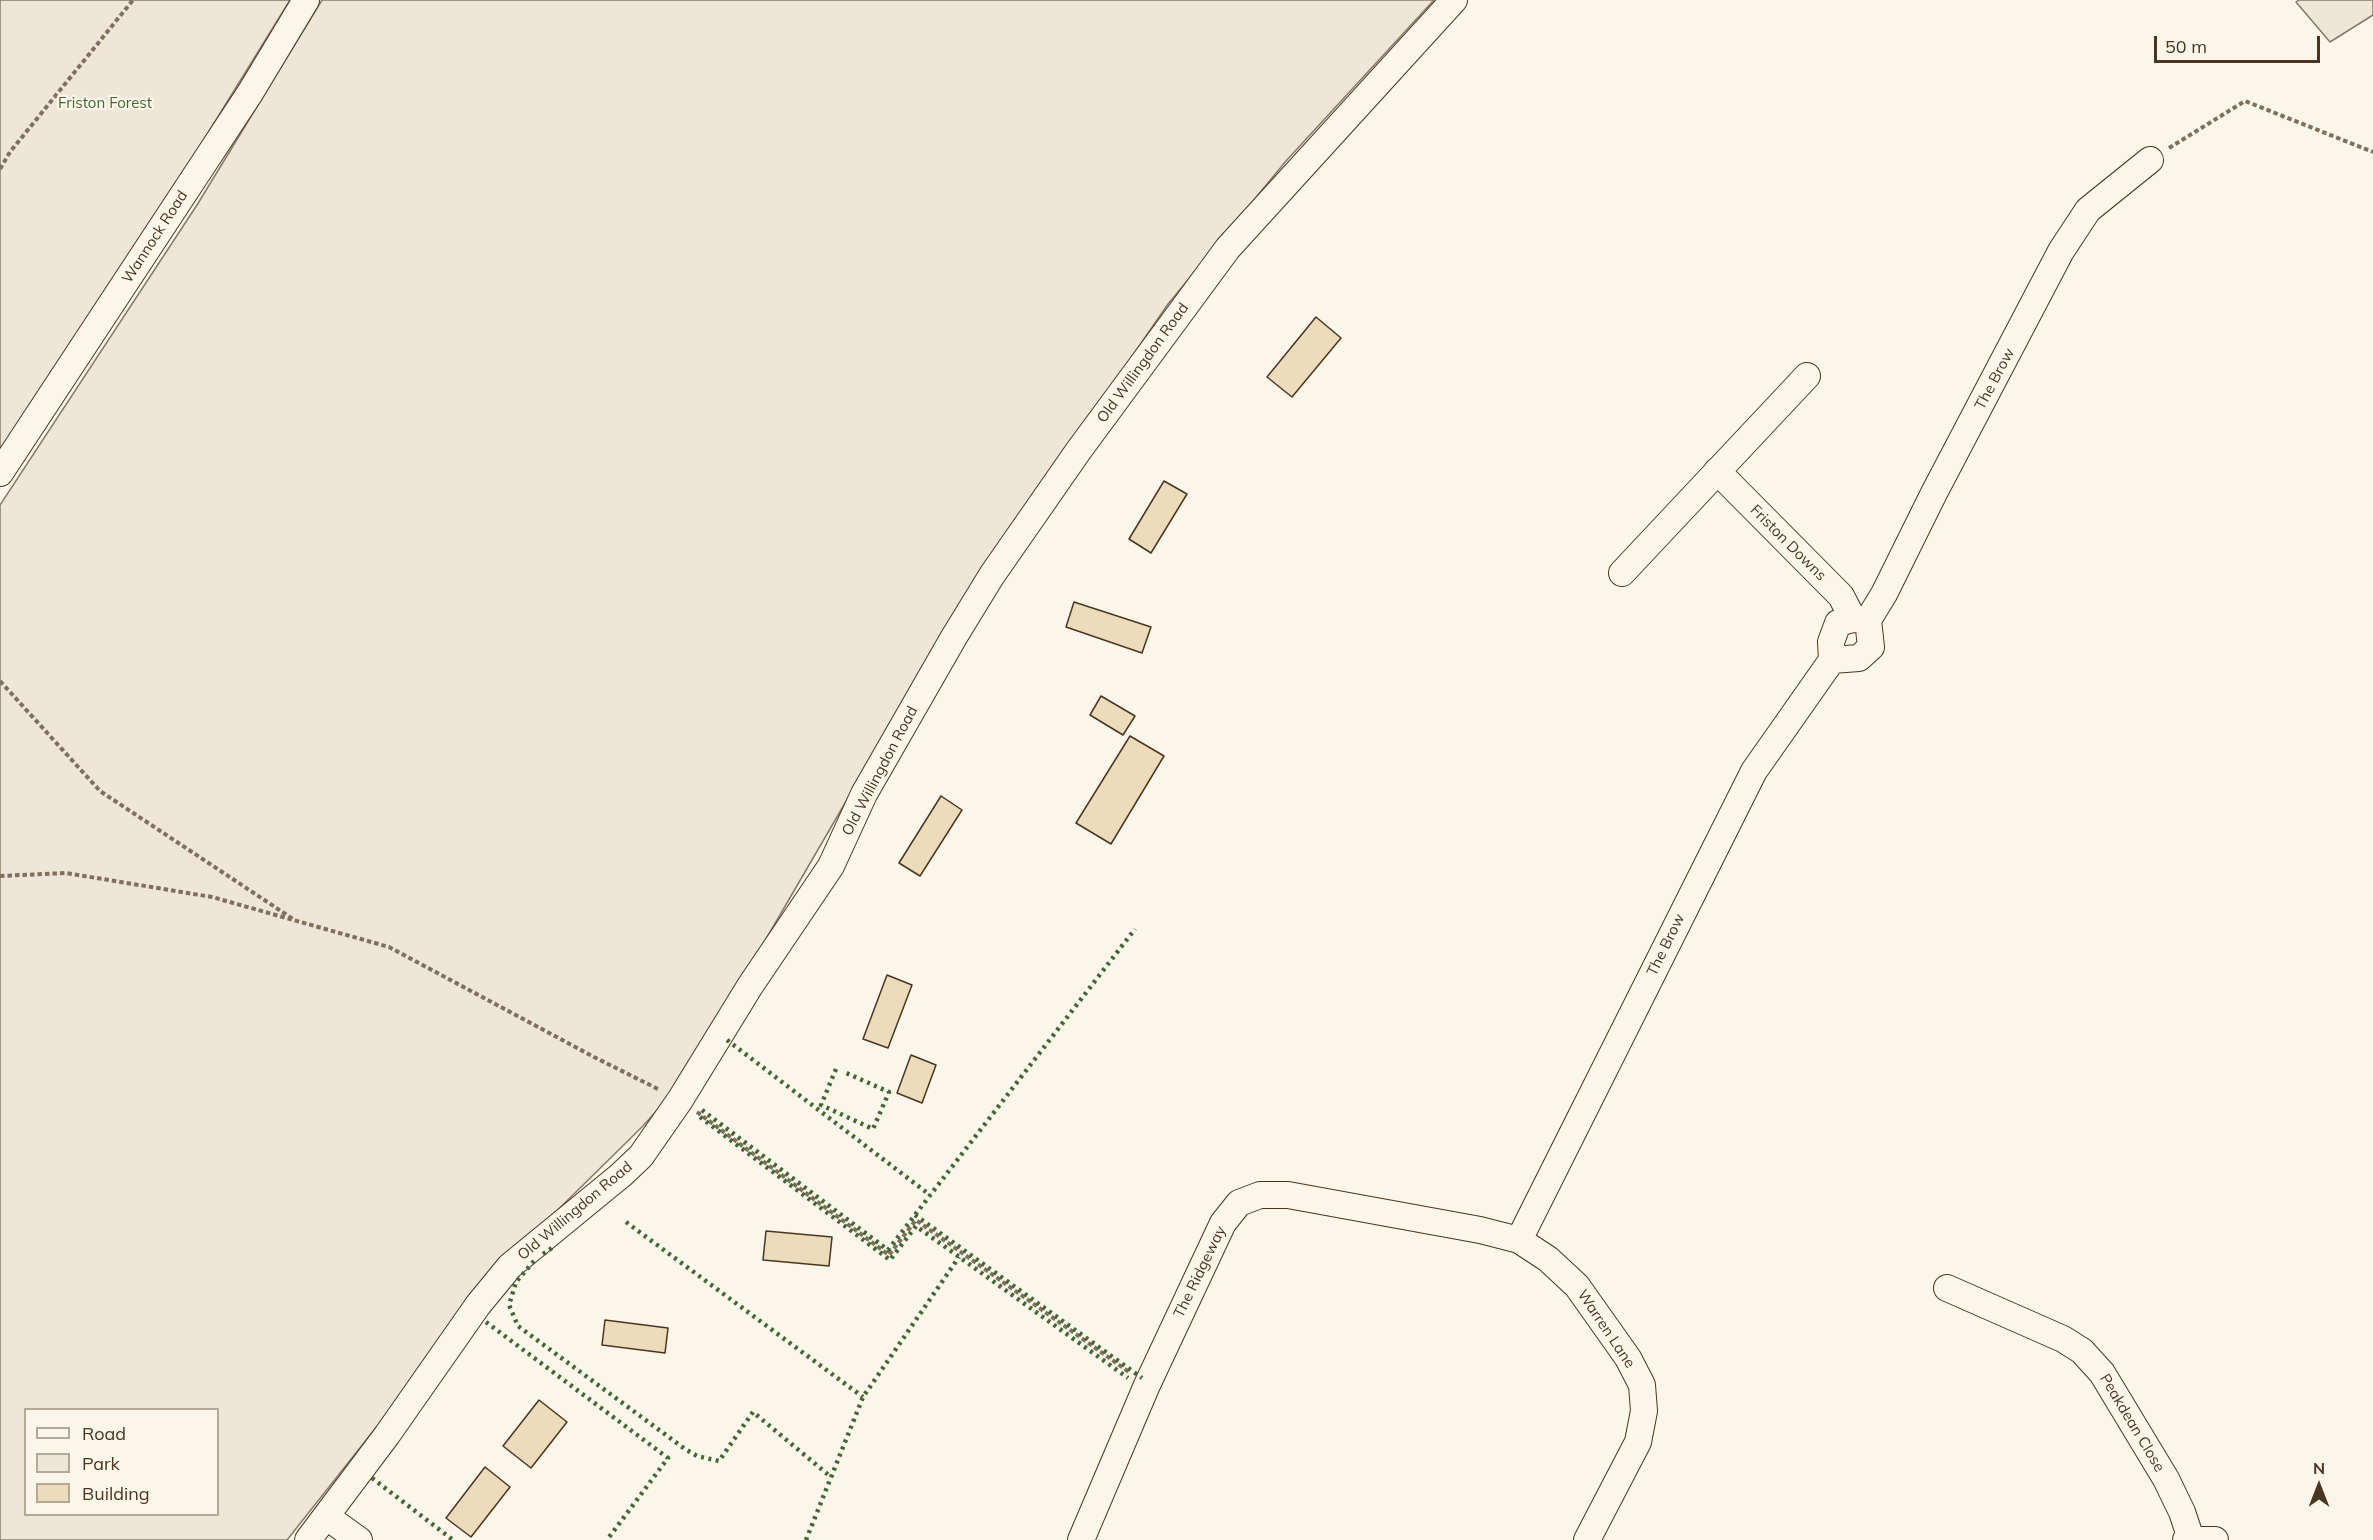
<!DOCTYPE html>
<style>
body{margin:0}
#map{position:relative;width:2373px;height:1540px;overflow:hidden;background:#fbf6e9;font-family:Mulish,sans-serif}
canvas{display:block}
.legend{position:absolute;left:24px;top:1408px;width:195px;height:108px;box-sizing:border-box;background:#fbf6e9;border:2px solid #b4a999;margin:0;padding:8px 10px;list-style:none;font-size:18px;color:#4a3520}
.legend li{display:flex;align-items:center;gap:12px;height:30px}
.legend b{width:30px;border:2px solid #b4a999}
.north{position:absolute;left:2289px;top:1456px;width:60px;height:60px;-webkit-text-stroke:4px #fbf6e9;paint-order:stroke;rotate:0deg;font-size:16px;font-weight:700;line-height:24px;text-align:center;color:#4a3520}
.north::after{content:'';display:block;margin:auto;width:21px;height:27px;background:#4a3520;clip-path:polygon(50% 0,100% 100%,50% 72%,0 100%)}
.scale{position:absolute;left:2154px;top:36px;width:166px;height:27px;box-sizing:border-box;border:3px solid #4a3520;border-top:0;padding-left:8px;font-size:18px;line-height:21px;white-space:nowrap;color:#4a3520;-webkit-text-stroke:4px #fbf6e9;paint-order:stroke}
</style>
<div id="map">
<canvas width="2373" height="1540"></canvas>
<ul class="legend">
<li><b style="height:8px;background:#fbf6e9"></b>Road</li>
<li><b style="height:16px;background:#ede6d9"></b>Park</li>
<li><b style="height:16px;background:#ecdcbc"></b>Building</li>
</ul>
<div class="north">N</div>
<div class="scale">50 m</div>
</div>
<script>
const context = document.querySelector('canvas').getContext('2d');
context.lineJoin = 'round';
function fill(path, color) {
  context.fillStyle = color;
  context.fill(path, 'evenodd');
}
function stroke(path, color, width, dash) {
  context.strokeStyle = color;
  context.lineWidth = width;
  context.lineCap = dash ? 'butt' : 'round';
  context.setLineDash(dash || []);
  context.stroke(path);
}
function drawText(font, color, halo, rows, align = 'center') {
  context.font = font + ' Mulish,sans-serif';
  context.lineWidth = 4.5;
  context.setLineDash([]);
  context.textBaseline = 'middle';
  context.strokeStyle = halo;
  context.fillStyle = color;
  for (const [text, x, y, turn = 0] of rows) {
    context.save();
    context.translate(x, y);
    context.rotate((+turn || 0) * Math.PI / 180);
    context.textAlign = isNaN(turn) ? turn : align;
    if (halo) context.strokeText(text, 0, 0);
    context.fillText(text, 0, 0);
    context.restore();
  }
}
const green = new Path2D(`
 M0 0H290L111 290 0 460Z
 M322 0H1434L1286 161 1168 304 955 614 684 1080 643 1126 516 1251 287 1540H0V505L197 205ZM26 1410H218V1514H26Z
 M2299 0H2373V15L2330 42 2296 2Z`);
fill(green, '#ede6d9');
stroke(green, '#887966', 1.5);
const building = new Path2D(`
 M1316 317 1341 338 1292 397 1267 377Z
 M1164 481 1187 494 1151 553 1129 539Z
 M1074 602 1151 627 1142 653 1066 627Z
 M1101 696 1135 716 1123 735 1090 715Z
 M1130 736 1164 756 1111 844 1076 823Z
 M941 796 962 810 920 876 899 863Z
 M887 975 912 985 888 1048 863 1039Z
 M911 1055 936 1065 922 1103 897 1093Z
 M766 1231 832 1237 829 1266 763 1260Z
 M605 1320 668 1328 665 1353 602 1345Z
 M539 1400 567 1422 531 1468 503 1446Z
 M485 1467 510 1487 471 1537 446 1518Z`);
fill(building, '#ecdcbc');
stroke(building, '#4a3520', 1.5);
const minor = new Path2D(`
 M1717 471 1841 596 1853 619
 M0 473 250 93 306 0
 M1622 573 1807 376
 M1832 660 1859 658 1871 647 1868 620
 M1519 1240 1754 771 1832 660 1831 642 1838 623 1853 619 1868 620 1884 594 1934 493 2061 251 2088 210 2150 160
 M1947 1288 2063 1339 2082 1351 2102 1373 2166 1479 2182 1512 2191 1539
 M327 1517 359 1540
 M308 1540 387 1435 478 1305 510 1266 621 1175 641 1156 680 1100 750 986 831 866 864 794 954 637 992 575 1079 450 1228 248 1454 0
 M1081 1540 1147 1385 1223 1223 1239 1203 1260 1195H1288L1480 1230 1519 1240 1548 1259 1577 1286 1628 1358 1642 1385 1644 1411 1638 1442 1587 1540
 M2186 1540H2215`);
stroke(minor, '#4a3520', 28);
stroke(new Path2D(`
 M2169 148 2245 101 2373 152
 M0 169 10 152 133 0
 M0 681 100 791 293 919
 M0 876 66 873 212 897 389 947 594 1057 660 1090
 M697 1112 889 1255 916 1220 1129 1372`), '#7f6f5c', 4, [4.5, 3]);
stroke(minor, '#fbf6e9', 26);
stroke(new Path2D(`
 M727 1040 930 1195
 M836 1069 821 1105 873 1129 889 1092 844 1072
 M702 1110 888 1250 1135 929
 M700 1117 890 1260 916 1226 1128 1378
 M915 1215 1142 1378
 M626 1222 863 1397
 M543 1254 555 1246
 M534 1261 516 1282 509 1305 518 1326 685 1449 697 1456 719 1461 753 1412 831 1477
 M486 1322 668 1458 607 1540
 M372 1478 453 1540
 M806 1540 863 1397 959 1257`), '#436837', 4.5, [3, 4.5]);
drawText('15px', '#436837', '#fbf6e9', [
 ["Friston Forest",105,103]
]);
drawText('15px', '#4a3520', '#fbf6e9', [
 ["Wannock Road",155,237,-57],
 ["Old Willingdon Road",1143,363,-54],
 ["The Brow",1995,379,-62],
 ["Friston Downs",1788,543,45],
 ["Old Willingdon Road",880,771,-62],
 ["The Brow",1666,945,-64],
 ["Old Willingdon Road",575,1211,-40],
 ["The Ridgeway",1200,1272,-64],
 ["Warren Lane",1606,1329,56],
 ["Peakdean Close",2132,1423,59]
]);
</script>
